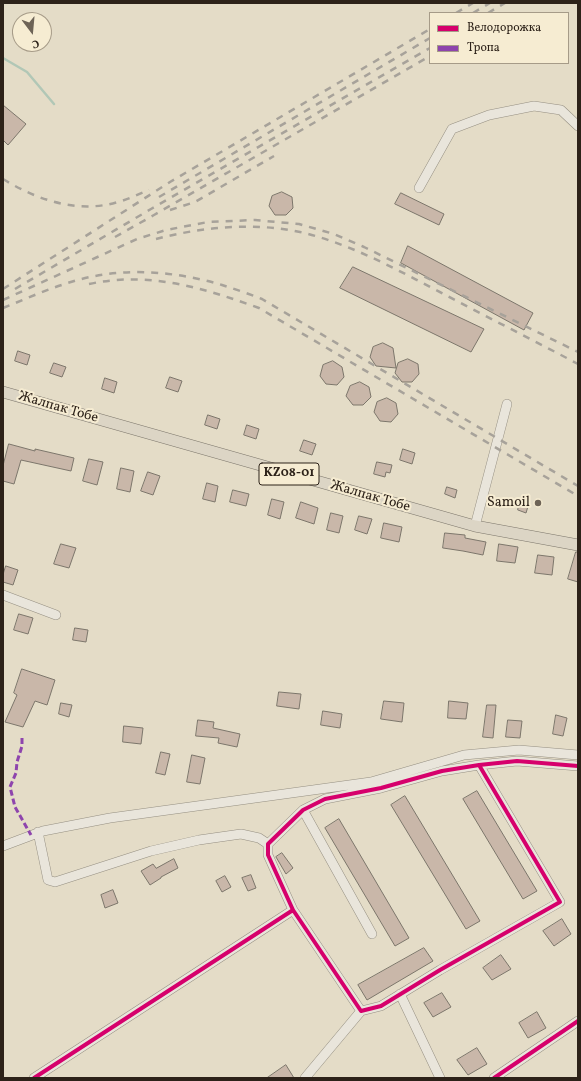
<!DOCTYPE html>
<meta charset="utf-8">
<style>
body{margin:0}
#map{position:relative;width:581px;height:1081px;overflow:hidden;background:#e4dcc7;font-family:Vollkorn,serif}
canvas{display:block}
.frame{position:absolute;inset:0;border:4px solid #2d2219;pointer-events:none}
.legend{position:absolute;left:429px;top:12px;width:140px;height:52px;box-sizing:border-box;background:#f6ecd2;border:1px solid #a69b88;margin:0;padding:5px 7px;list-style:none;font-size:12px;color:#2d2219}
.legend li{display:flex;align-items:center;gap:8px;height:20px}
.legend b{width:20px;border:1px solid #a69b88}
.north{position:absolute;left:12px;top:12px;width:40px;height:40px;box-sizing:border-box;background:#f6ecd2;border:1px solid #a69b88;border-radius:50%;rotate:164deg;font-size:11px;font-weight:700;line-height:16px;text-align:center;color:#2d2219}
.north::after{content:'';display:block;margin:auto;width:14px;height:18px;background:#6d6356;clip-path:polygon(50% 0,100% 100%,50% 72%,0 100%)}
</style>
<div id="map">
<canvas width="581" height="1081"></canvas>
<div class="frame"></div>
<ul class="legend">
<li><b style="height:5px;background:#d6006c"></b>Велодорожка</li>
<li><b style="height:5px;background:#8e44ad"></b>Тропа</li>
</ul>
<div class="north">С</div>
</div>
<script>
const context = document.querySelector('canvas').getContext('2d');
context.lineJoin = 'round';
function stroke(path, color, width, dash) {
  context.strokeStyle = color;
  context.lineWidth = width;
  context.lineCap = dash ? 'butt' : 'round';
  context.setLineDash(dash || []);
  context.stroke(path);
}
function fill(path, color) {
  context.fillStyle = color;
  context.fill(path, 'evenodd');
}
function drawText(font, color, halo, rows, align = 'center') {
  context.font = font + ' Vollkorn,serif';
  context.lineWidth = 4;
  context.setLineDash([]);
  context.textBaseline = 'middle';
  context.strokeStyle = halo;
  context.fillStyle = color;
  for (const [text, x, y, turn = 0] of rows) {
    context.save();
    context.translate(x, y);
    context.rotate((+turn || 0) * Math.PI / 180);
    context.textAlign = isNaN(turn) ? turn : align;
    if (halo) context.strokeText(text, 0, 0);
    context.fillText(text, 0, 0);
    context.restore();
  }
}
stroke(new Path2D(`
 M3 58 27 72 54 104`), '#b1c7b6', 2.5);
const building = new Path2D(`
 M3 105 26 124 8 145 3 140Z
 M282 192 292 197 293 208 286 215H275L269 206 272 196Z
 M401 193 444 214 439 225 395 204Z
 M408 246 533 313 524 330 401 263Z
 M353 267 484 329 471 352 340 288Z
 M383 343 393 348 396 368 376 366 370 357 373 347Z
 M18 351 30 355 27 365 15 361Z
 M408 359 418 364 419 374 412 382H402L395 373 398 363Z
 M333 361 342 367 344 377 337 385 326 384 320 376 323 365Z
 M54 363 66 367 62 377 50 373Z
 M170 377 182 381 178 392 166 388Z
 M105 378 117 382 114 393 102 389Z
 M360 382 369 387 371 397 363 405H353L346 396 350 386Z
 M387 398 396 403 398 414 391 422 380 421 374 412 377 402Z
 M208 415 220 419 217 429 205 425Z
 M247 425 259 429 256 439 244 435Z
 M304 440 316 444 312 455 300 451Z
 M9 444 35 451V449L74 458 71 471 21 460 14 484 3 481V466Z
 M403 449 415 453 412 464 400 460Z
 M89 459 103 462 97 485 83 481Z
 M377 462 392 465 390 473 386 472 385 477 374 474Z
 M121 468 134 471 130 492 117 489Z
 M148 472 160 476 153 495 141 491Z
 M207 483 218 486 215 502 203 499Z
 M447 487 457 490 455 498 445 494Z
 M233 490 249 494 246 506 230 502Z
 M272 499 284 502 280 519 268 515Z
 M520 501 529 503 526 513 518 510Z
 M301 502 318 508 314 524 296 518Z
 M331 513 343 516 339 533 327 530Z
 M359 516 372 519 367 534 355 530Z
 M384 523 402 527 399 542 381 538Z
 M445 533 465 535V538L486 542 483 555 463 551 443 548Z
 M61 544 76 548 69 568 54 564Z
 M499 544 518 547 515 563 497 561Z
 M576 552H578V582L568 579Z
 M538 555 554 557 552 575 535 573Z
 M6 566 18 570 13 585 3 582V575Z
 M19 614 33 618 28 634 14 630Z
 M75 628 88 630 86 642 73 640Z
 M22 669 55 680 47 705 35 701 23 727 5 722 17 695 14 693Z
 M279 692 301 694 299 709 277 706Z
 M384 701 404 703 402 722 381 719Z
 M449 701 468 703 466 719 448 718Z
 M61 703 72 705 69 717 59 714Z
 M487 705H496L493 738 483 737Z
 M323 711 342 714 340 728 321 725Z
 M556 715 567 718 563 736 553 734Z
 M198 720 214 722 213 728 240 734 237 747 218 743 219 738 196 736Z
 M508 720 522 721 520 738 506 737Z
 M124 726 143 728 141 744 123 742Z
 M161 752 170 754 165 775 156 773Z
 M192 755 205 758 200 784 187 782Z
 M477 791 537 891 523 899 463 799Z
 M405 796 480 921 466 929 391 805Z
 M339 819 409 938 395 946 325 828Z
 M282 853 293 868 286 874 276 857Z
 M174 859 178 868 161 877V878L150 885 141 871 153 864 156 868Z
 M251 875 256 888 248 891 242 878Z
 M225 876 231 887 222 892 216 881Z
 M113 890 118 903 105 908 101 895Z
 M562 919 571 934 554 946 543 931Z
 M424 948 433 961 367 1000 358 985Z
 M501 955 511 969 492 980 483 968Z
 M442 993 451 1007 433 1017 424 1003Z
 M537 1012 546 1028 528 1038 519 1023Z
 M477 1048 487 1064 468 1075 457 1060Z
 M286 1065 294 1078H267Z`);
fill(building, '#c9b7a9');
stroke(building, '#7c766b', 1);
const minor = new Path2D(`
 M419 188 452 129 489 115 534 106 561 110 578 126
 M475 526 507 404
 M3 595 56 615
 M479 765 560 902 440 970 381 1006 361 1011 293 910 268 855V844L303 810 325 799 381 788 442 771 479 765 517 761 578 766
 M303 810 372 934
 M38 832 48 880 55 882 151 851 199 840 241 834 259 838 268 844
 M3 846 43 831 110 818 371 782 464 755 519 750 578 755
 M400 994 440 1078
 M34 1078 293 910
 M305 1078 361 1011
 M494 1078 578 1021`);
const major = new Path2D(`
 M3 392 475 526 578 545`);
stroke(minor, '#958f82', 10);
stroke(major, '#7c766b', 12);
stroke(minor, '#e9e5db', 9);
stroke(major, '#dcd5c5', 11);
stroke(new Path2D(`
 M456 13 473 3
 M473 13 490 3
 M488 13 505 3
 M3 179C37 200 78 214 118 202 129 199 139 194 149 190
 M159 197 430 38
 M170 210 195 202 274 156
 M115 237 154 215 430 56
 M156 239C202 227 253 222 300 232 348 243 392 267 436 290 483 315 531 339 578 364
 M89 284C150 271 203 288 259 308L578 496
 M3 289 170 182 430 29
 M15 289 151 209 430 48
 M3 300 137 239 166 230 208 222 255 220 299 224 334 234 364 247 578 352
 M3 308C33 296 63 282 95 276 136 268 182 273 222 285 235 289 249 294 262 299L578 486`), '#a7a29a', 2.5, [7, 7]);
stroke(new Path2D(`
 M22 738V746L17 762 16 773 10 787 15 807 31 835`), '#8e44ad', 3, [6, 3]);
stroke(new Path2D(`
 M479 765 560 902 440 970 381 1006 361 1011 293 910 268 855V844L303 810 325 799 381 788 442 771 479 765 517 761 578 766
 M34 1078 293 910
 M494 1078 578 1021`), '#d6006c', 4);
for (const [x, y, r, color] of [
 [538,503,4,"#6d6356"]
]) {
  const dot = new Path2D();
  dot.arc(x, y, r, 0, 2 * Math.PI);
  context.fillStyle = color;
  context.fill(dot);
  stroke(dot, '#f6ecd2', 1.5);
}
for (const [x, y, w] of [
 [289,474,60]
]) {
  const box = new Path2D();
  box.roundRect(x - w / 2, y - 11, w, 22, 3);
  context.fillStyle = '#f6ecd2';
  context.fill(box);
  stroke(box, '#2d2219', 1);
}
drawText('bold 13px', '#2d2219', null, [
 ["KZ08-01",289,474]
]);
drawText('14px', '#2d2219', '#f6ecd2', [
 ["Жалпак Тобе",58,408,16],
 ["Жалпак Тобе",370,497,16]
]);
drawText('14px', '#2d2219', '#f6ecd2', [
 ["Samoil",530,503]
], 'right');
</script>
